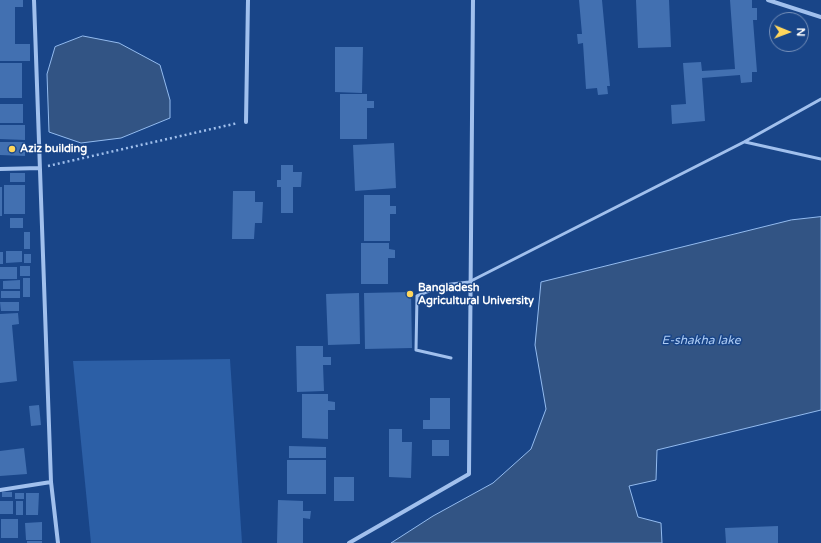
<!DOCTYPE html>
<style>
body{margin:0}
#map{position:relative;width:821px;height:543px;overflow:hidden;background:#194588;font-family:"Varela Round",sans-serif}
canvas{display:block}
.north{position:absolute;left:769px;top:12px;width:40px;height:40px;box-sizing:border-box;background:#194588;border:1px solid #758fb8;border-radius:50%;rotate:91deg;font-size:11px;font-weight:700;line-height:16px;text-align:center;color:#fff}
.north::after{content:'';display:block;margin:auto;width:14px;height:18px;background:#ffd65c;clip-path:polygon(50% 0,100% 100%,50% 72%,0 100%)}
</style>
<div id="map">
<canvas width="821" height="543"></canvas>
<div class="north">N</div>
</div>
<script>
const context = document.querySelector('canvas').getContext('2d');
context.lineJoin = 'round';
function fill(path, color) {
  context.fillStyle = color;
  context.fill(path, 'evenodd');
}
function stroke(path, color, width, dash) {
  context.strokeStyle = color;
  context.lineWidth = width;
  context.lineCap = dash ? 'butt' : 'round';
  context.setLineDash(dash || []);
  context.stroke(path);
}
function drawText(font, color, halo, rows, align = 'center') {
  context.font = font + ' "Varela Round",sans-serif';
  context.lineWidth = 3;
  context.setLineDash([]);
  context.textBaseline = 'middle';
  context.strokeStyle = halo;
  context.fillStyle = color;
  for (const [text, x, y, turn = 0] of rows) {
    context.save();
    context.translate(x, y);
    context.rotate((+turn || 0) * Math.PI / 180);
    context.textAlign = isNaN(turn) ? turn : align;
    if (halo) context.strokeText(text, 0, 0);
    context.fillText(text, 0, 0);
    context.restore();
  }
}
fill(new Path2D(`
 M230 359 242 543H91L73 361Z`), '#2c5fa6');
const water = new Path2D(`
 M83 36 119 43 160 65 170 100V118L121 138 81 143 49 132 47 74 55 47Z
 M821 217V410L657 450 656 480 629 486 638 517 661 523 662 543H391L433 516 493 483 531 449 546 409 535 345 541 282 791 220Z`);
fill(water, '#325484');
stroke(water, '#93bbef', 1);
fill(new Path2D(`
 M0 0H23V7H15V44H30V61H0Z
 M579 0H602L610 86H607L608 94 598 95 597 88 586 89 583 43 578 44 577 34H582Z
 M636 0H669L671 47 638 48Z
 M730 0H752V8H757V20H753L757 72H752V82L741 83 740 75 702 78 705 121 672 124 671 105 686 104 683 63 701 62 702 71 735 69Z
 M335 47H363L362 93 335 92Z
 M0 63H22V98H0Z
 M340 94H367V101H374V108H367V139H340Z
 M0 104H23V123H0Z
 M0 125H25V140L0 139Z
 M0 142H25V156L0 155Z
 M394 143 396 188 355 191 353 145Z
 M281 165H293V172H302L301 187H293V213H281V187H277V180H281Z
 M10 173H25V182H10Z
 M4 185H25V214H4Z
 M0 187H2V216H0Z
 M233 191H255V202H263L262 223H255L254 239H232Z
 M364 195H390V206H396V214H390V241H364Z
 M10 218H23V228H10Z
 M24 232H30V249H24Z
 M361 243H389V249L395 250V258H388V284H361Z
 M6 251H22V262L6 263Z
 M0 252H3V264H0Z
 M24 254H31V263H24Z
 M20 266H30V276H20Z
 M0 267H17V279H0Z
 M23 278H30V297H23Z
 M20 280V289H3V281Z
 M1 291H20V298H1Z
 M411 292 412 348 365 349 364 293Z
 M359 293 360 344 328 345 326 294Z
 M0 302H19V311H1Z
 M18 313 19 324 12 325 17 381 0 383V314Z
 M296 346H323V357H331V365H323L324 391 297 392Z
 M302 394H328V401L335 402V410H328V439L302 438Z
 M430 398H450V429H423V420H430Z
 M39 405 41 425 31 426 29 406Z
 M389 429H402V442H412L411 478 389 477Z
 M432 440H449V456H432Z
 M289 446 326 447V458H289Z
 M24 448 27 474 0 476V451Z
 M287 460H326V494H287Z
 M334 477H354V501H334Z
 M2 492H12V497H2Z
 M15 493H24V499H15Z
 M26 493H39L38 515H26Z
 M278 500 303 501V511H311L310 519 303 518V543H277Z
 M0 501H13V514H0Z
 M16 501H23V515H16Z
 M1 519H18V538H1Z
 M42 522V540H26L25 523Z
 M778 526V543H726L725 528Z
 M27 541H42V543H27Z`), '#4270b1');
stroke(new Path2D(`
 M48 166 238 123`), '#a1c0ed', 2.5, [2, 3]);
stroke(new Path2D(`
 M745 142 821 159
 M451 358 416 350 417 296 443 285 469 282 744 142 821 99`), '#a1c0ed', 3);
stroke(new Path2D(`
 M34 0 51 482 58 543
 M768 0 821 17
 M246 122 248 0
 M0 169 40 168
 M0 490 51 482
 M349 543 469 474 473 0`), '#a1c0ed', 4);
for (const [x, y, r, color] of [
 [12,149,4,"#ffd65c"],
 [410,294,4,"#ffd65c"]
]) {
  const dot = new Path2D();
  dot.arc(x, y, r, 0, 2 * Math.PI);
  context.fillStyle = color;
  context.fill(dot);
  stroke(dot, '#194588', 1.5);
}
drawText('bold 11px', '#fff', '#194588', [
 ["Aziz building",20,149],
 ["Bangladesh",418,288],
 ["Agricultural University",418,301]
], 'left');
drawText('italic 12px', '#accbf4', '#194588', [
 ["E-shakha lake",701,341]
]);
</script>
